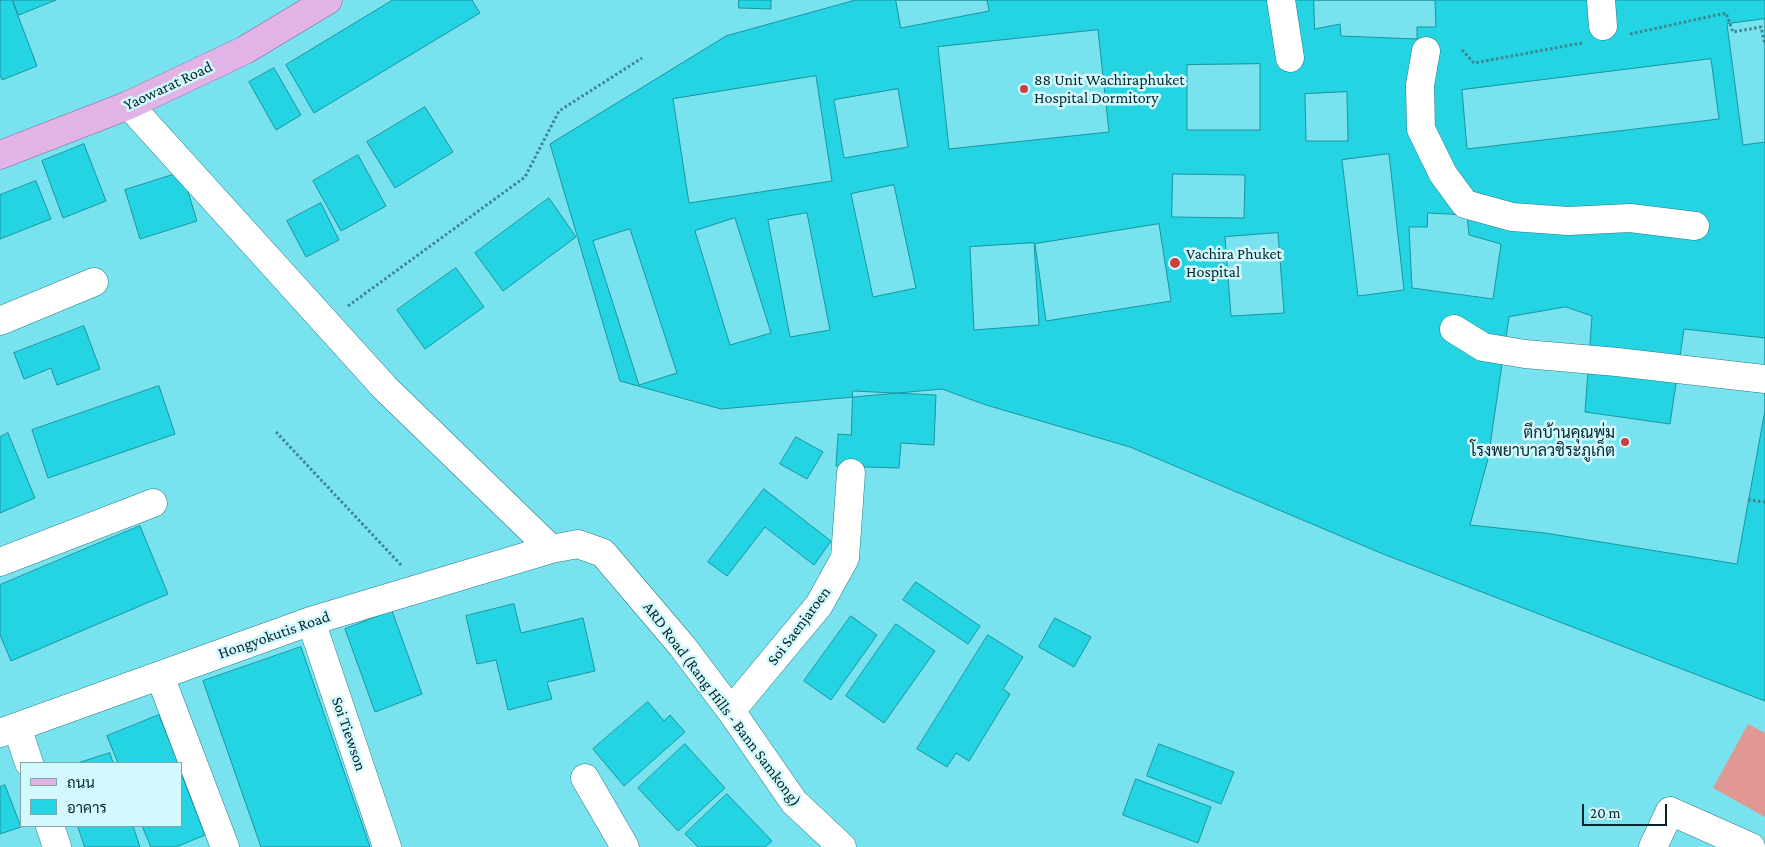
<!DOCTYPE html>
<meta charset="utf-8">
<style>
body{margin:0}
#map{position:relative;width:1765px;height:847px;overflow:hidden;background:#78e3ef;font-family:"Crimson Pro",Sarabun,serif}
canvas{display:block}
.legend{position:absolute;left:20px;top:762px;width:162px;height:65px;box-sizing:border-box;background:#d3f9fe;border:1px solid #7fa5a9;margin:0;padding:6px 9px;list-style:none;font-size:15px;color:#02262a}
.legend li{display:flex;align-items:center;gap:10px;height:25px}
.legend b{width:25px;border:1px solid #7fa5a9}
.scale{position:absolute;left:1582px;top:804px;width:85px;height:22px;box-sizing:border-box;border:2px solid #02262a;border-top:0;padding-left:6px;font-size:15px;line-height:18px;white-space:nowrap;color:#02262a;-webkit-text-stroke:4px #d3f9fe;paint-order:stroke}
</style>
<div id="map">
<canvas width="1765" height="847"></canvas>
<ul class="legend">
<li><b style="height:6px;background:#e2b4e6"></b>ถนน</li>
<li><b style="height:14px;background:#25d4e3"></b>อาคาร</li>
</ul>
<div class="scale">20 m</div>
</div>
<script>
const context = document.querySelector('canvas').getContext('2d');
context.lineJoin = 'round';
function fill(path, color) {
  context.fillStyle = color;
  context.fill(path, 'evenodd');
}
function stroke(path, color, width, dash) {
  context.strokeStyle = color;
  context.lineWidth = width;
  context.lineCap = dash ? 'butt' : 'round';
  context.setLineDash(dash || []);
  context.stroke(path);
}
function drawText(font, color, halo, rows, align = 'center') {
  context.font = font + ' "Crimson Pro",Sarabun,serif';
  context.lineWidth = 5;
  context.setLineDash([]);
  context.textBaseline = 'middle';
  context.strokeStyle = halo;
  context.fillStyle = color;
  for (const [text, x, y, turn = 0] of rows) {
    context.save();
    context.translate(x, y);
    context.rotate((+turn || 0) * Math.PI / 180);
    context.textAlign = isNaN(turn) ? turn : align;
    if (halo) context.strokeText(text, 0, 0);
    context.fillText(text, 0, 0);
    context.restore();
  }
}
fill(new Path2D(`
 M1748 724 1765 733V817L1713 788Z`), '#e19892');
const building = new Path2D(`
 M4 0H12L37 66 2 80 0 75V1Z
 M13 0H56L19 15Z
 M393 0H472L480 13 314 113 286 65Z
 M739 0H771V9L739 8Z
 M856 0H1765V701L1383 554 1130 447 986 405 942 389 721 409 620 381 550 144 726 36Z
 M896 0H987L989 11 901 28Z
 M1314 0H1435L1436 27H1417V39L1341 36 1340 24 1315 29Z
 M1765 19V142L1743 145 1727 24Z
 M1098 30 1109 132 949 149 938 47Z
 M1711 59 1719 119 1467 149 1462 90Z
 M1260 64V130H1187V65Z
 M274 68 301 115 276 130 249 82Z
 M816 76 832 181 689 203 673 99Z
 M898 89 908 147 844 158 834 100Z
 M1347 92 1348 141H1306L1305 94Z
 M425 107 453 152 395 188 367 142Z
 M84 144 106 201 63 218 42 161Z
 M1389 154 1404 290 1358 296 1342 160Z
 M358 155 386 206 341 231 313 181Z
 M182 172 197 221 140 239 125 190Z
 M1173 174 1245 175 1244 218 1172 217Z
 M36 181 51 219 0 239V195Z
 M894 185 916 288 873 297 851 194Z
 M549 198 576 237 503 291 475 253Z
 M321 203 339 240 306 257 287 221Z
 M807 213 830 330 790 337 768 220Z
 M1428 213 1467 215 1469 235 1501 244 1493 299 1412 288 1409 227H1427Z
 M735 218 771 333 730 345 695 231Z
 M1159 224 1171 301 1046 321 1035 244Z
 M630 229 677 373 639 385 593 241Z
 M1278 233 1284 313 1231 316 1225 237Z
 M1034 243 1039 325 974 330 970 247Z
 M456 268 484 307 425 349 397 310Z
 M1566 307 1592 316 1585 412 1670 424 1684 329 1765 338V410L1737 564 1545 533 1470 525 1488 459 1509 317Z
 M84 326 100 369 57 385 51 368 24 379 14 353Z
 M159 386 175 434 48 478 32 430Z
 M853 391 936 395 934 445 901 443 899 468 836 466 838 434 851 435Z
 M8 433 35 498 0 513V437Z
 M796 437 823 452 807 479 780 464Z
 M764 489 831 541 814 565 765 527 727 576 708 562Z
 M140 526 168 594 11 661 0 635V585Z
 M916 582 980 626 968 644 903 600Z
 M514 604 521 633 583 618 595 671 547 682 552 699 508 710 496 660 477 664 466 616Z
 M392 611 422 694 375 712 345 629Z
 M851 616 877 635 831 700 804 681Z
 M1055 618 1091 637 1074 667 1039 647Z
 M896 624 935 651 884 723 846 696Z
 M988 635 1023 657 1003 689 1010 694 969 761 956 753 947 767 917 749Z
 M301 647 370 847H261L203 681Z
 M648 702 664 721 670 715 685 732 624 786 593 749Z
 M159 715 178 763H118L107 736Z
 M685 744 725 788 678 831 638 788Z
 M1159 744 1234 772 1221 804 1147 776Z
 M110 753 113 763H78Z
 M181 773 205 835 176 847H151L142 826H181Z
 M1136 779 1211 807 1198 843 1123 815Z
 M5 785 21 827 0 834V787Z
 M727 794 772 841 765 847H698L685 834Z
 M78 826H133L140 847H85Z`);
fill(building, '#25d4e3');
stroke(building, '#1895a0', 1);
const minor = new Path2D(`
 M1281 0 1290 58
 M1601 0 1603 26
 M1426 51 1420 85 1421 129 1443 174 1465 204 1512 217 1568 221 1630 218 1695 226
 M129 105 385 388 551 549
 M0 321 94 282
 M1454 329 1483 347 1525 354 1617 362 1765 379
 M0 562 153 503
 M311 621 387 847
 M160 676 225 847
 M731 711 819 605 845 558 851 473
 M17 727 29 763
 M0 733 311 621 551 549 578 544 603 553 682 646 731 711 794 802 842 847
 M585 778 625 847
 M50 826 57 847
 M1653 847 1670 811 1751 847`);
const major = new Path2D(`
 M0 155 129 105 245 50 328 0`);
stroke(minor, '#257b84', 29);
stroke(major, '#876299', 29);
stroke(new Path2D(`
 M1630 34 1726 13 1733 32 1761 27 1765 45
 M1462 50 1474 63 1582 43
 M348 306 525 177 559 111 642 58
 M276 432 401 565
 M1748 500 1765 502`), '#3d848c', 3, [2.5, 2.5]);
stroke(minor, '#fff', 28);
stroke(major, '#e2b4e6', 28);
for (const [x, y, r, color] of [
 [1024,89,5,"#cc3d3e"],
 [1175,263,6,"#cc3d3e"],
 [1625,442,5,"#cc3d3e"]
]) {
  const dot = new Path2D();
  dot.arc(x, y, r, 0, 2 * Math.PI);
  context.fillStyle = color;
  context.fill(dot);
  stroke(dot, '#d3f9fe', 2);
}
drawText('16px', '#02262a', '#d3f9fe', [
 ["88 Unit Wachiraphuket",1034,80],
 ["Hospital Dormitory",1034,98],
 ["Vachira Phuket",1186,254],
 ["Hospital",1186,272],
 ["ตึกบ้านคุณพุ่ม",1615,433,"right"],
 ["โรงพยาบาลวชิระภูเก็ต",1615,451,"right"]
], 'left');
drawText('16px', '#02262a', '#d3f9fe', [
 ["Yaowarat Road",168,86,-25],
 ["Soi Saenjaroen",799,626,-53],
 ["Hongyokutis Road",274,635,-19],
 ["ARD Road (Rang Hills - Bann Samkong)",722,704,53],
 ["Soi Tiewson",349,734,71]
]);
</script>
